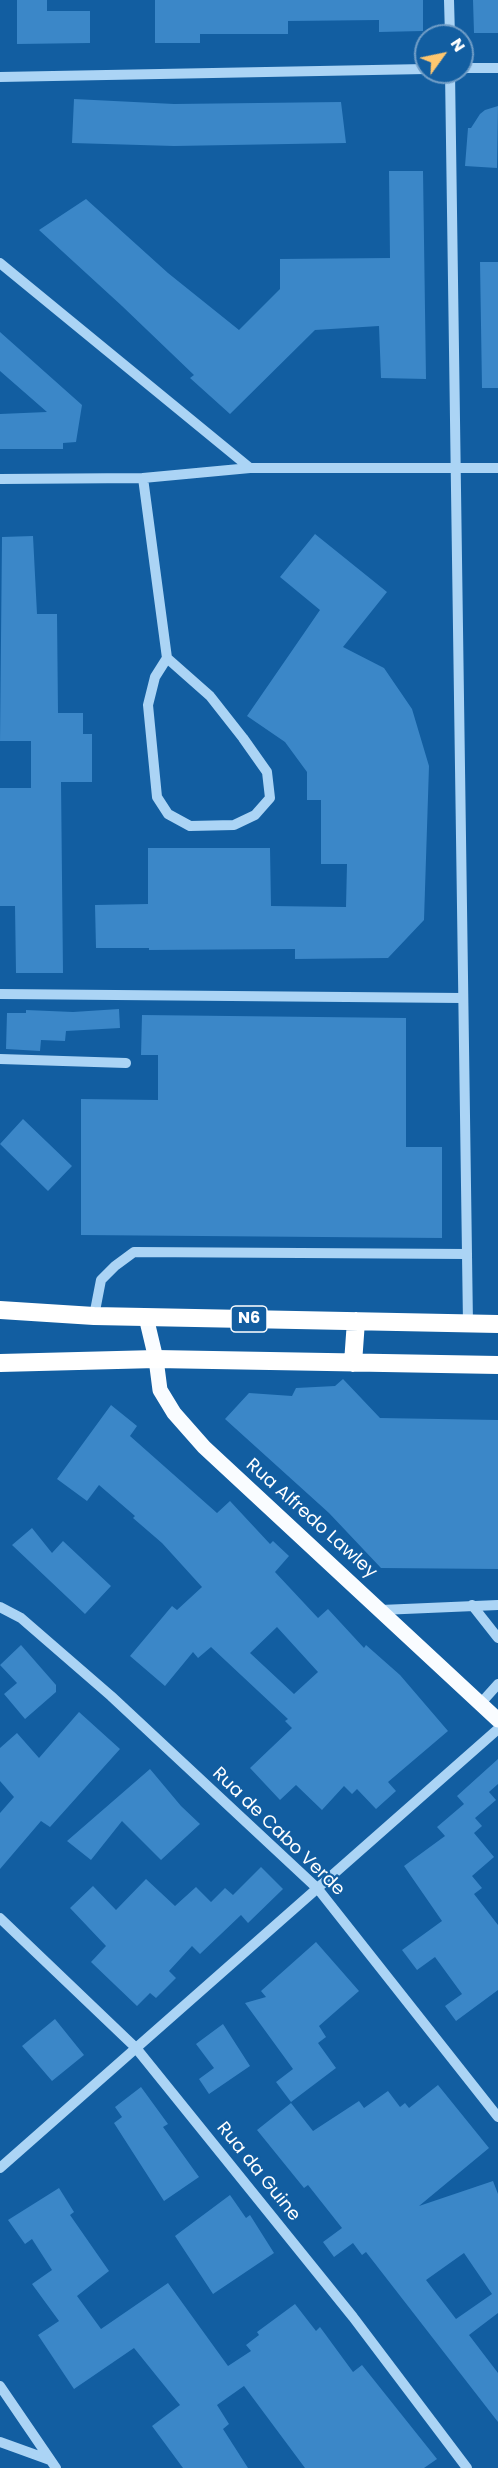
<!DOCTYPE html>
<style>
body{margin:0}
#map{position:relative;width:498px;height:2468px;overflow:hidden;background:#125ea1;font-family:Poppins,sans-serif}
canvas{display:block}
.north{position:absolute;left:414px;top:24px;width:60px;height:60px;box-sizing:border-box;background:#125ea1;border:2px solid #719ec7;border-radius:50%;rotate:57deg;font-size:16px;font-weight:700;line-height:24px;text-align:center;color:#fff}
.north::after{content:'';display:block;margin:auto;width:21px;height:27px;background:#ffc76f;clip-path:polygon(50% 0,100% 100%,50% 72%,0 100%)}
</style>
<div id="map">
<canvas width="498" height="2468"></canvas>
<div class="north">N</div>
</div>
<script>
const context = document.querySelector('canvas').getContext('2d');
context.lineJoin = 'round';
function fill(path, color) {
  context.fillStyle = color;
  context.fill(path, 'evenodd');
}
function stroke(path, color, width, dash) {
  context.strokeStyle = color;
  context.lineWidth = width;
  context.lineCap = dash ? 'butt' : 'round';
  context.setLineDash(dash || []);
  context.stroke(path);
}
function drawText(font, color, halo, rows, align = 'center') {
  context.font = font + ' Poppins,sans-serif';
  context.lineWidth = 4.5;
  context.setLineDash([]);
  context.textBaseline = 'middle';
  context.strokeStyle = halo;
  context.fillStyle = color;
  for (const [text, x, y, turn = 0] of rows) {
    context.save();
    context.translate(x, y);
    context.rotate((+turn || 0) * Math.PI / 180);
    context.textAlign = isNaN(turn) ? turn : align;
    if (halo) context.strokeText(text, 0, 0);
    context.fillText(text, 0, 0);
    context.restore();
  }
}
fill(new Path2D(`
 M17 0H47V11H90V43L17 44Z
 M155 0H423V31L379 32V20L288 21V34H200V43H155Z
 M473 0H498V33H474Z
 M74 99 174 104 341 102 346 143 174 146 72 143Z
 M498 106 497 168 465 166 468 128H471L480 114 485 110Z
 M389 171H423L426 379 381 378 379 326 315 330 230 414 190 378 194 375 122 306 39 230 86 199 168 273 239 330 280 289V259L390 258Z
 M480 262H498V388H482Z
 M0 332 82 405 76 442 63 443V449H0V414L47 412 0 371Z
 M315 534 387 592 343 647 384 668 412 709 429 766 424 920 388 958 295 959V949L149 950V948H96L95 905 148 904V848H270L271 906 346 907 347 864H321V800H307V772L285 742 247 716 320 610 280 577Z
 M33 536 37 614H57L58 713H83V734H92V782H61L63 973H16L15 906H0V788H31V741H0L2 537Z
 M119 1009 120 1028 66 1031 65 1041 41 1040 40 1051 6 1049 7 1013H26V1010L73 1012Z
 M142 1015 406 1018V1147H442V1238L81 1235V1099L158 1100V1055H141Z
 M23 1119 72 1166 48 1191 0 1144Z
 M343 1379 380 1418 498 1420V1569L381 1568 329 1513 225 1419 249 1393 292 1396 296 1388 335 1386Z
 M111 1405 137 1426 130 1436 217 1513 230 1501 270 1544 273 1541 289 1556 275 1572 318 1618 328 1609 364 1648 366 1645 400 1675 448 1731 388 1782 396 1791 376 1809 357 1789 352 1794 344 1786 322 1810 296 1785 280 1800 250 1768 292 1728 285 1721 288 1719 211 1647 198 1658 193 1652 165 1686 130 1656 172 1606 177 1610 202 1587 162 1543 133 1518 135 1516 99 1485 87 1501 57 1479ZM277 1627 318 1672 294 1694 250 1653Z
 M32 1528 52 1553 63 1541 111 1586 85 1614 12 1545Z
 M21 1645 56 1685V1692L25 1719 4 1694 17 1683 0 1665Z
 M79 1712 120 1749 50 1827 41 1821 0 1869V1813L14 1797 0 1781V1748L17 1733 39 1758Z
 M498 1759V1784L489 1792 496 1800 475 1818 482 1826 474 1833 494 1857 472 1876 482 1888 474 1894 498 1925V1990L456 2021 445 2006 462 1994 435 1957 417 1970 402 1950 442 1921 404 1866 445 1836 437 1827 464 1804 457 1796Z
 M150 1769 181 1806 200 1824 161 1860 122 1821 91 1860 67 1841Z
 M261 1867 283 1889 248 1923 241 1915 200 1954 192 1946 169 1971 176 1978 156 1998 150 1993 137 2006 91 1962 106 1946 70 1908 93 1886 116 1910 146 1879 175 1906 196 1887 211 1902 225 1888 233 1895Z
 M316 1942 359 1991 319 2026 326 2037 318 2043 336 2068 291 2102 276 2082 293 2069 245 2003 266 1997 261 1991Z
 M55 2019 84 2055 52 2081 22 2046Z
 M223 2024 250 2066 209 2094 199 2079 214 2068 196 2044Z
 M438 2085 489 2148 419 2206 493 2181 498 2194V2313L469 2335 498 2373V2422L366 2252 362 2255 353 2243 334 2257 323 2242 342 2228 308 2185 304 2188 257 2130 291 2103 313 2131 359 2101 364 2108 388 2091 400 2107 405 2103 409 2108ZM464 2253 492 2294 456 2319 426 2280Z
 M141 2087 168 2124 163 2127 199 2177 164 2201 114 2123 122 2117 115 2107Z
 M59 2188 74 2212 70 2215 109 2271 77 2296 101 2329 168 2283 228 2366 251 2351 246 2345 259 2335 257 2332 295 2304 316 2331 320 2327 353 2372 362 2365 437 2459 424 2468H305L244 2386 217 2405 229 2424 223 2429 248 2468H183L152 2426 180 2405 134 2348 74 2389 38 2335 59 2321 32 2284 52 2270 32 2239 25 2244 8 2220Z
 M230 2195 246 2218 250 2215 274 2253 213 2294 175 2236Z`), '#3b87c8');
stroke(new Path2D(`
 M449 0 450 36
 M462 68H498
 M450 72 468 1324
 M0 77 426 69
 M0 263 250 468
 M143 478 167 658 210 696 243 738 267 772 270 798 255 815 234 825 190 826 168 814 157 797 148 705 155 677 167 658
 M0 479 143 478 250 468H498
 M0 994 462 998
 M0 1059 126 1063
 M94 1316 101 1280 115 1266 134 1252 467 1254
 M472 1605 498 1638
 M0 1607 21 1618 111 1696 318 1889 498 2117
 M381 1610 498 1605
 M481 1703 498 1684
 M0 1918 136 2048 353 2317 467 2468
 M0 2168 498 1729
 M0 2386 56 2468
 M0 2442 50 2460`), '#abd4f5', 10);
stroke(new Path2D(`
 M146 1317 156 1359 160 1390 174 1413 204 1447 498 1720`), '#f9fcff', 15);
stroke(new Path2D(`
 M0 1310 94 1316 498 1324
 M0 1363 156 1359 498 1365
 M353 1363 356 1321`), '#fff', 18);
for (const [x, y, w] of [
 [249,1319,36]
]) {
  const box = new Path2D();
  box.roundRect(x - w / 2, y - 13, w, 26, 4.5);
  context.fillStyle = '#125ea1';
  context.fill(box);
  stroke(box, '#fff', 1.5);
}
drawText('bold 16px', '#fff', null, [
 ["N6",249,1319]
]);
drawText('18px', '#fff', '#125ea1', [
 ["Rua Alfredo Lawley",311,1519,42],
 ["Rua de Cabo Verde",278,1832,44],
 ["Rua da Guine",258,2172,51]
]);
</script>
